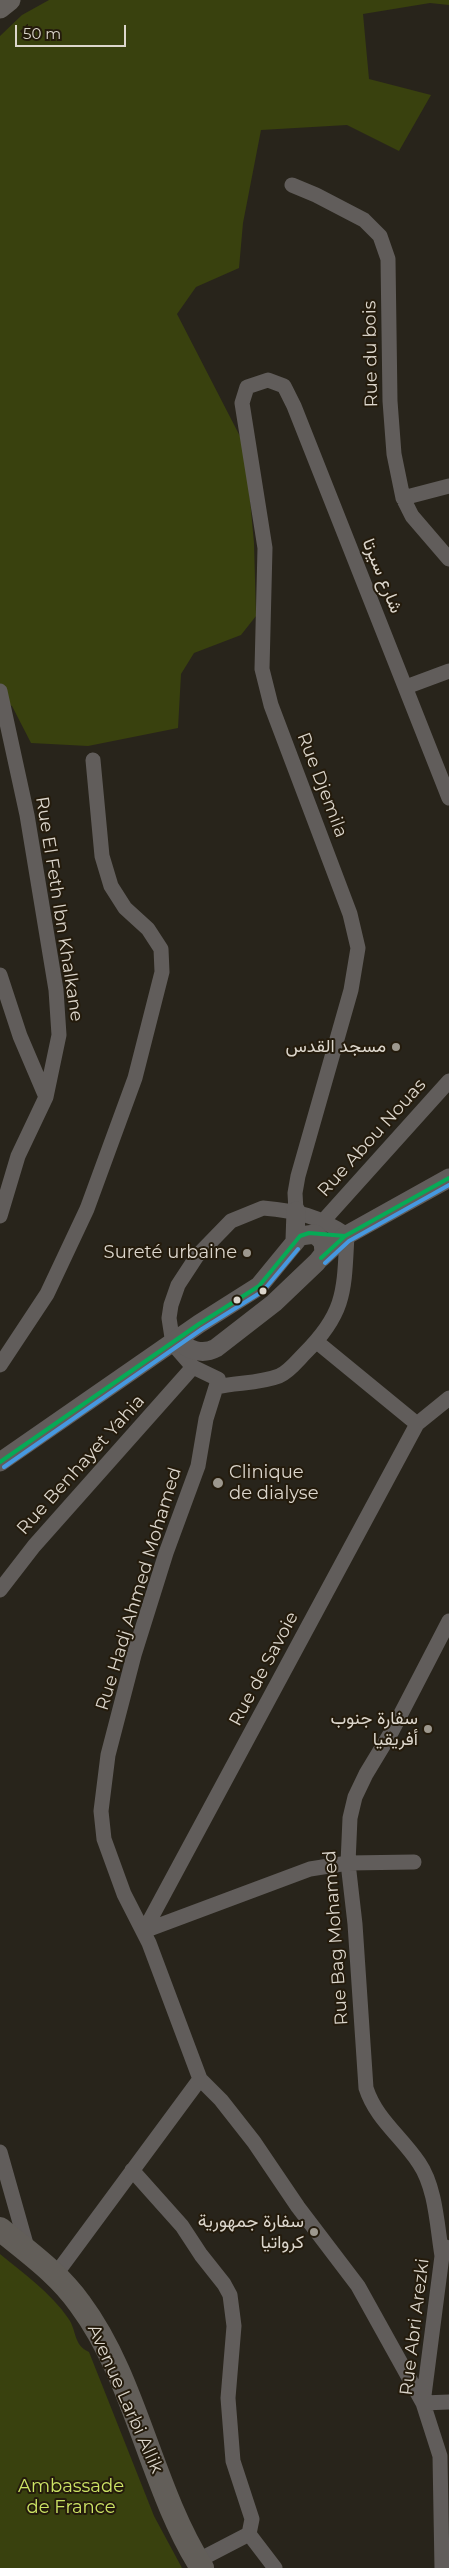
<!DOCTYPE html>
<meta charset="utf-8">
<style>
body{margin:0}
#map{position:relative;width:449px;height:2568px;overflow:hidden;background:#28241b;font-family:Montserrat,sans-serif}
canvas{display:block}
.scale{position:absolute;left:15px;top:25px;width:111px;height:22px;box-sizing:border-box;border:2px solid #dcd6cc;border-top:0;padding-left:6px;font-size:15px;line-height:18px;white-space:nowrap;color:#dcd6cc;-webkit-text-stroke:4px #241b0c;paint-order:stroke}
</style>
<div id="map">
<canvas width="449" height="2568"></canvas>
<div class="scale">50 m</div>
</div>
<script>
const context = document.querySelector('canvas').getContext('2d');
context.lineJoin = 'round';
function fill(path, color) {
  context.fillStyle = color;
  context.fill(path, 'evenodd');
}
function stroke(path, color, width, dash) {
  context.strokeStyle = color;
  context.lineWidth = width;
  context.lineCap = dash ? 'butt' : 'round';
  context.setLineDash(dash || []);
  context.stroke(path);
}
function drawText(font, color, halo, rows, align = 'center') {
  context.font = font + ' Montserrat,Vazirmatn,sans-serif';
  context.lineWidth = 4;
  context.setLineDash([]);
  context.textBaseline = 'middle';
  context.strokeStyle = halo;
  context.fillStyle = color;
  for (const [text, x, y, turn = 0] of rows) {
    context.save();
    context.translate(x, y);
    context.rotate((+turn || 0) * Math.PI / 180);
    context.textAlign = isNaN(turn) ? turn : align;
    if (halo) context.strokeText(text, 0, 0);
    context.fillText(text, 0, 0);
    context.restore();
  }
}
fill(new Path2D(`
 M49 0H449V5L430 3 363 14 369 79 431 95 399 151 347 125 261 130 243 223 239 268 196 287 177 314 245 446 254 543 256 616 241 635 194 653 181 674 178 728 88 746 31 743 12 706 0 700V36L22 15Z
 M0 2254C23 2273 51 2293 68 2318 77 2330 73 2345 89 2352L154 2516 182 2568H0Z`), '#39410e');
stroke(new Path2D(`
 M292 185 316 195 364 220 380 236 388 259 390 401 394 454 403 498 412 516 449 559
 M403 498 449 486
 M406 687 449 671
 M0 691 27 815 56 990 59 1035 46 1097 18 1156 0 1216
 M0 975 20 1036 46 1097
 M263 1208C298 1211 318 1216 347 1235 344 1290 346 1312 305 1353 298 1360 289 1372 279 1376 258 1384 237 1382 216 1387L218 1379 193 1367 173 1344 169 1318 171 1305 178 1285 197 1256 231 1221Z
 M296 1211 295 1193 298 1176 351 990 358 948 350 914 271 705 262 669 265 548 242 403 247 387 268 380 284 386 294 406 449 798
 M324 1220 449 1081
 M317 1342 417 1424
 M0 1365 47 1294 87 1209 135 1078 162 972 161 949 148 929 125 908 111 886 102 856 93 760
 M216 1387 206 1419 198 1466 166 1553 134 1655 108 1755 101 1811 104 1839 124 1894 149 1943 200 2079 221 2100 254 2142 298 2207 358 2286 423 2403
 M0 1590 34 1546 193 1367
 M144 1931 417 1424 449 1398
 M144 1931 310 1869 348 1863 414 1862
 M0 2152 28 2251
 M132 2170 182 2226 201 2255 224 2284 230 2295 234 2326 228 2398 233 2461 252 2519 249 2534 275 2568
 M442 2256C437 2226 436 2188 419 2163 401 2136 376 2119 366 2088L355 1924 348 1863 350 1818 355 1797 366 1774 392 1731 449 1621
 M56 2274 200 2079
 M423 2403 449 2402
 M197 2561 249 2534
 M442 2568 440 2456 423 2403 442 2256 446 2247`), '#615d5b', 15);
stroke(new Path2D(`
 M295 1240 296 1211
 M321 1258 345 1236 449 1178
 M0 1462 199 1324 259 1286 300 1236 315 1234 323 1242 324 1253 317 1262 274 1303 216 1348C203 1355 187 1351 179 1339`), '#615d5b', 19);
stroke(new Path2D(`
 M0 8 10 0`), '#64605c', 21);
stroke(new Path2D(`
 M0 2229C29 2253 58 2273 80 2304 136 2379 151 2488 202 2568`), '#625e59', 24);
stroke(new Path2D(`
 M321 1258 345 1236 449 1178
 M0 1462 199 1324 259 1286 300 1236 309 1233 345 1236`), '#06aa56', 4);
stroke(new Path2D(`
 M325 1263 349 1241 449 1185
 M4 1467 202 1329 263 1291 298 1249`), '#4699e1', 4);
for (const [x, y, r, color] of [
 [396,1047,5,"#9d988e"],
 [247,1253,5,"#9d988e"],
 [263,1291,4.5,"#dcd6cc"],
 [237,1300,4.5,"#dcd6cc"],
 [218,1483,6,"#9d988e"],
 [428,1729,5,"#9d988e"],
 [314,2232,5,"#9d988e"]
]) {
  const dot = new Path2D();
  dot.arc(x, y, r, 0, 2 * Math.PI);
  context.fillStyle = color;
  context.fill(dot);
  stroke(dot, '#241b0c', 2);
}
drawText('18px', '#dcd6cc', '#241b0c', [
 ["Rue du bois",371,354,-91],
 ["شارع سيرتا",382,576,68],
 ["Rue Djemila",322,785,69],
 ["Rue El Feth Ibn Khalkane",59,909,81],
 ["Rue Abou Nouas",372,1138,-48],
 ["Rue Benhayet Yahia",81,1465,-48],
 ["Rue Hadj Ahmed Mohamed",139,1589,-73],
 ["Rue de Savoie",264,1669,-62],
 ["Rue Bag Mohamed",336,1938,-94],
 ["Rue Abri Arezki",415,2327,-83],
 ["Avenue Larbi Allik",125,2399,66]
]);
drawText('18px', '#dcd6cc', '#241b0c', [
 ["مسجد القدس",386,1047],
 ["Sureté urbaine",237,1253],
 ["Clinique",229,1473,"left"],
 ["de dialyse",229,1494,"left"],
 ["سفارة جنوب",418,1719],
 ["أفريقيا",418,1740],
 ["سفارة جمهورية",304,2222],
 ["كرواتيا",304,2243]
], 'right');
drawText('18px', '#cde465', '#241b0c', [
 ["Ambassade",71,2487],
 ["de France",71,2508]
]);
</script>
